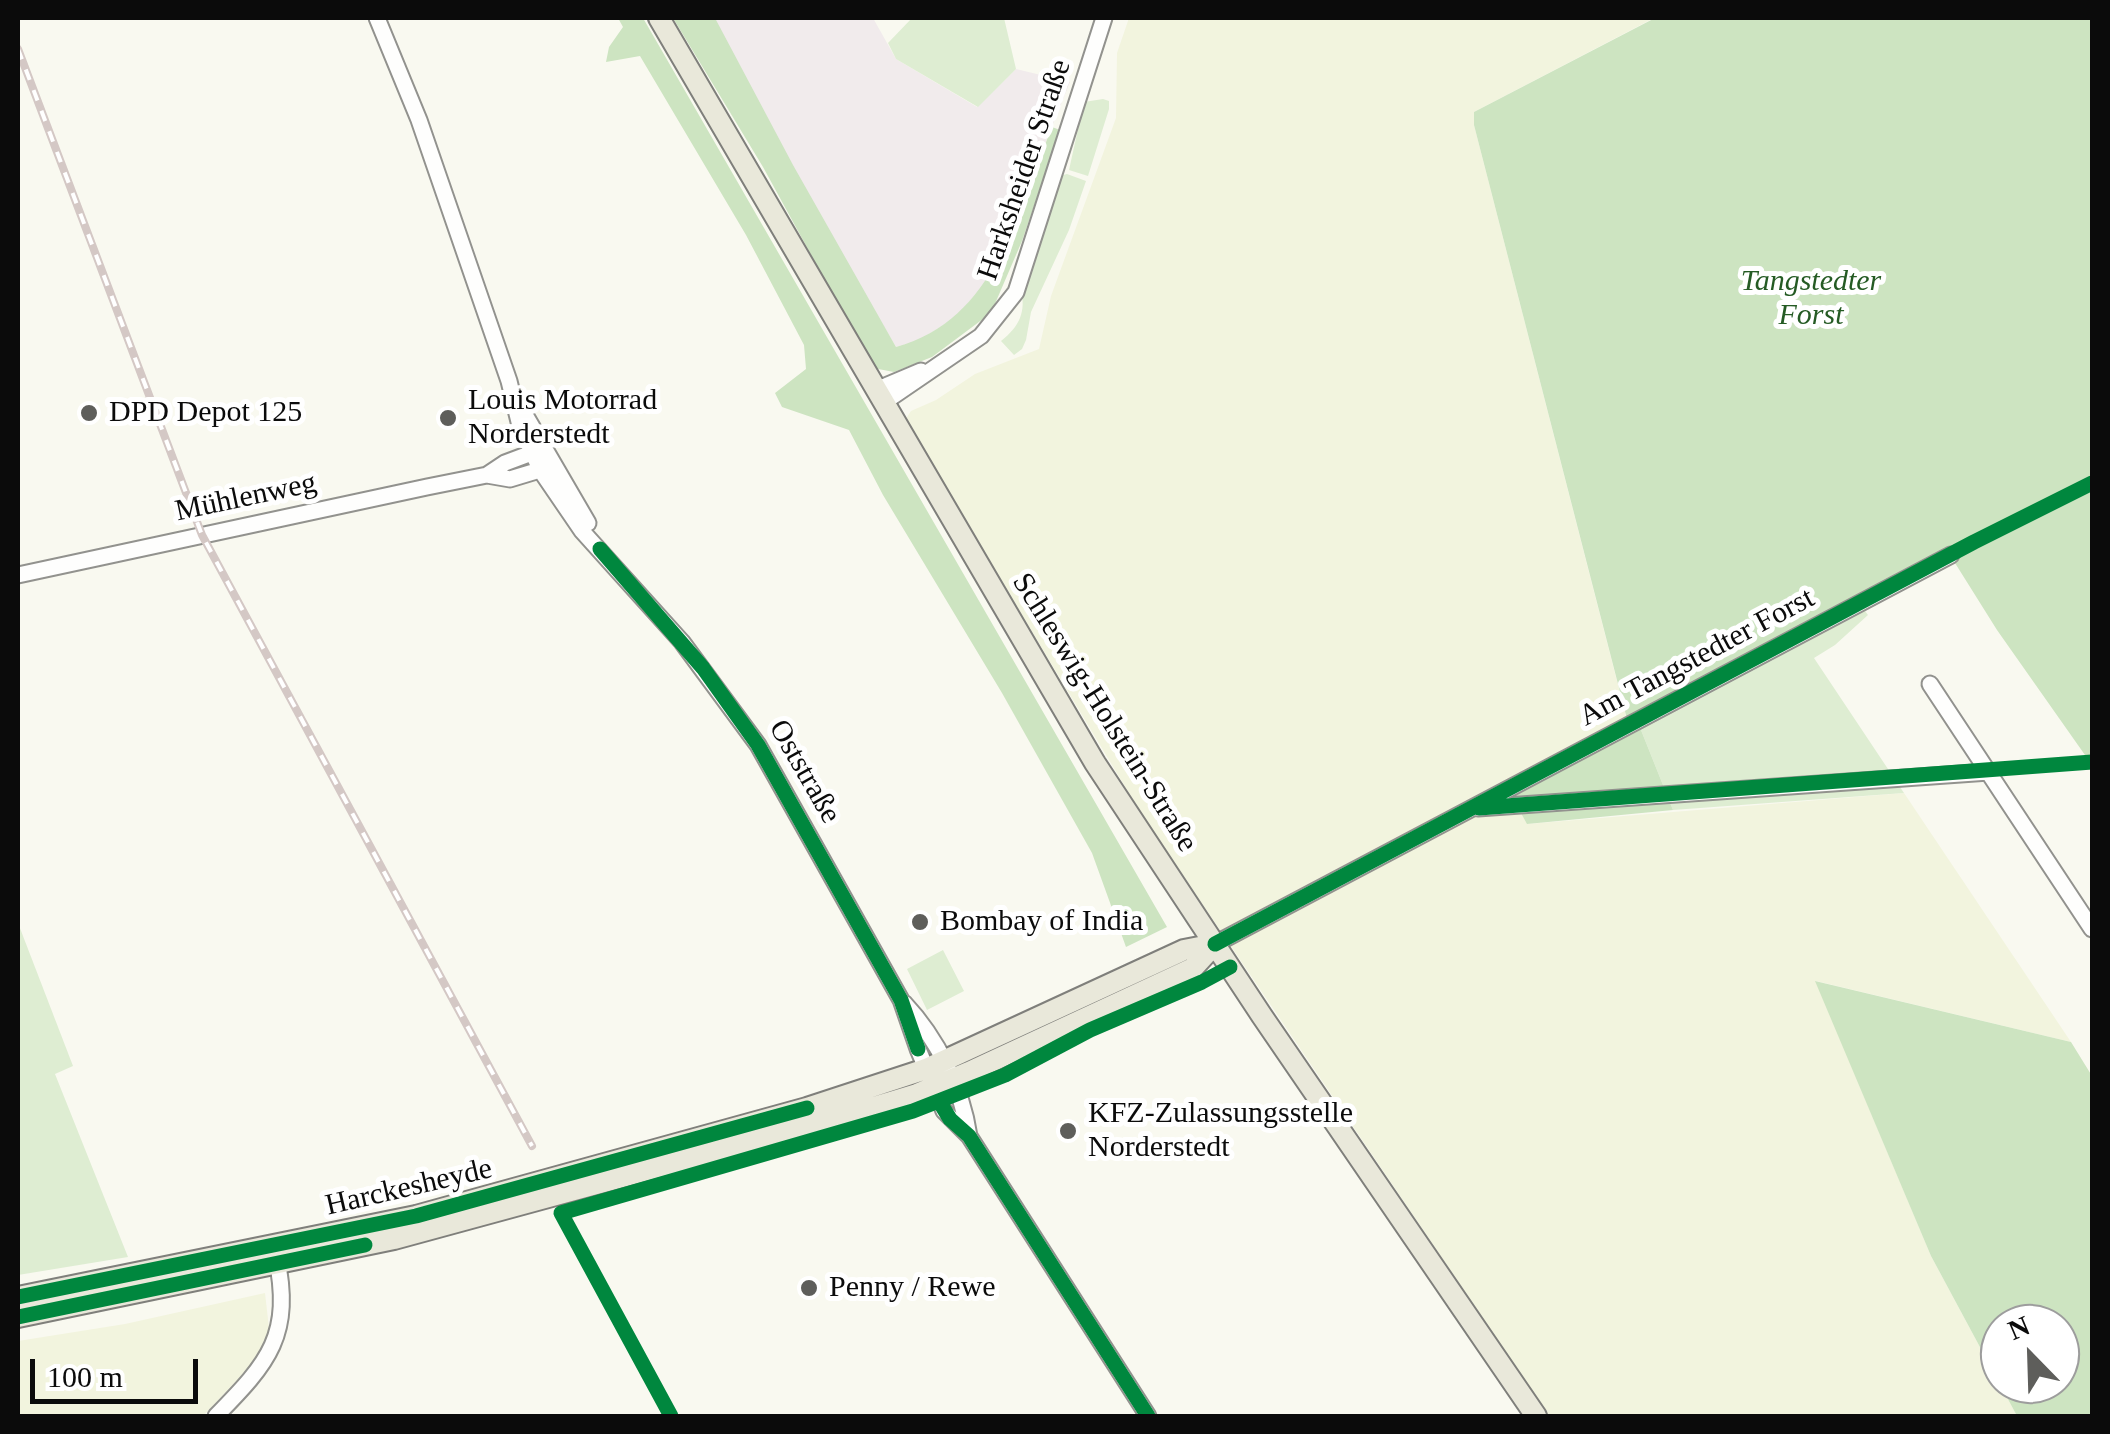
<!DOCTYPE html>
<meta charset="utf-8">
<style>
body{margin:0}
#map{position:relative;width:2110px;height:1434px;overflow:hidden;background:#f9f9f0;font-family:Georgia,serif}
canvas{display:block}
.frame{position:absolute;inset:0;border:20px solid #0b0b0b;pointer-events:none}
.north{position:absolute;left:1980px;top:1304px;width:100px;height:100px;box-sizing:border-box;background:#fff;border:2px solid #9d9d9d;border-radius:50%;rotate:337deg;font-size:28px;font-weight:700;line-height:40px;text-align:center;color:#0b0b0b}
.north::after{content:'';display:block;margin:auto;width:35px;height:45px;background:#5e5e5b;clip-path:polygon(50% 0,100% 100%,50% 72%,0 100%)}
.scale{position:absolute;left:30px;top:1359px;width:168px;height:45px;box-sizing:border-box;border:5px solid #0b0b0b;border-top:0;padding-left:12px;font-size:30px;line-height:35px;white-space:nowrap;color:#0b0b0b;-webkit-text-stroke:8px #fff;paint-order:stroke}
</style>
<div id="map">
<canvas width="2110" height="1434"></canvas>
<div class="frame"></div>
<div class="north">N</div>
<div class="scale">100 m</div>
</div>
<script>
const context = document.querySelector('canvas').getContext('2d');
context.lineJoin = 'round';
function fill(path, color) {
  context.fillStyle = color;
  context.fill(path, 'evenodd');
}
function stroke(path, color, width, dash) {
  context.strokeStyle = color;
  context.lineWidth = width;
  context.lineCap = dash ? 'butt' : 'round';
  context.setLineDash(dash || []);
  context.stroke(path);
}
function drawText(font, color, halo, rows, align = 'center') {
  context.font = font + ' Georgia,serif';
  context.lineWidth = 10;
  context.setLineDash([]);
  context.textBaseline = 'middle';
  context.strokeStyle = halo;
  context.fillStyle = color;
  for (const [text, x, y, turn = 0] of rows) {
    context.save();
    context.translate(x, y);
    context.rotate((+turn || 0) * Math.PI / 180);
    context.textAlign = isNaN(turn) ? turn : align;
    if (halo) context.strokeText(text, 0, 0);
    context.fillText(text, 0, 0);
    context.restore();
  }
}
fill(new Path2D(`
 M702 18H873L896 59 977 107 1016 69 1070 82 991 277 955 318 918 341 896 347Z`), '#f1ebec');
fill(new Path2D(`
 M1129 18H1654L1474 112V125L1627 720 1527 824 1904 793 2071 1042 1816 981 1931 1256 2017 1416H1549L1142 815 905 420 911 411 936 400 975 374 1039 349 1051 296 1116 118 1117 53Z
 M265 1293 269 1328 258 1358 203 1416H18V1341L125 1324Z`), '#f2f4de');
fill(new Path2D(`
 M912 18H1004L1016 69 978 107 896 59 888 43Z
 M1103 99 1109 101V109L1088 176 1069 170 1084 102Z
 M1067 174 1086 181 1069 230 1031 312 1026 340 1022 349 1014 355 1001 341C1020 326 1026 312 1021 289L1060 176Z
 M1865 611 1868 615 1835 645 1814 658 1904 793 1673 810 1641 730Z
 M18 923 73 1066 55 1074 128 1257 18 1275Z
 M943 950 964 991 927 1010 907 969Z`), '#deedd2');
fill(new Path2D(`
 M618 18H643L1167 927 1126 947 1092 853 1002 693 883 495 849 430 782 407 775 393 806 369 804 345 746 235 640 56 606 62 609 47 623 27Z
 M673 18H715L793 165 896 347C996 320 1017 212 1052 127L1060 130 1022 241 991 313 932 357 894 372 873 368 763 167Z
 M1655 18H2092V765L1997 630 1955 563 1641 730 1673 810 1527 824 1510 793 1627 719 1474 125V112Z
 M1815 981 2071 1042 2092 1076V1416H2017L1931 1256ZM2060 1324V1384H2000V1324Z`), '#cde4c1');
const minor = new Path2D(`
 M377 18 419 120 509 381 520 426 541 471 582 531 682 642 758 745 901 1000 918 1049 944 1111 969 1136 1148 1416
 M876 390 921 371
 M883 403 981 336 1016 292 1104 18
 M524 413 588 523
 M487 475 505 463 537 451
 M18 575 427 487 487 475 510 479 553 466
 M1930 684 2092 929
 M1478 808 1989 772
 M1215 944 1951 555
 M904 1003C937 1038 962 1088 969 1136
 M216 1416C269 1362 293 1335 276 1255`);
const major = new Path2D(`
 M659 18 1095 763 1262 1016 1536 1416
 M18 1297 416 1216 807 1108 926 1069 1184 950 1215 944
 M18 1317 394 1239 831 1120 917 1094 969 1072 1193 968 1215 944`);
stroke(minor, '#92928e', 19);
stroke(major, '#7f7f7b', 24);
stroke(minor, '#fefefd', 15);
stroke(major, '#e9e8da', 20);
const rail = new Path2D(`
 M18 49 202 535 532 1146`);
stroke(rail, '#d4c8c5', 8);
stroke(rail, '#fff', 4, [11]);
stroke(new Path2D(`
 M600 549 703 668 758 745 901 1000 918 1049
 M1479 808 2092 762
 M1215 944 1974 542 2092 483
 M939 1101 950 1119 969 1136 1148 1416
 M18 1297 416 1216 807 1108
 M18 1317 365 1245
 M671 1416 561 1213 913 1111 1005 1075 1090 1030 1202 982 1230 967`), '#00873e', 15);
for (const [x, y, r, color] of [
 [89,413,10,"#5e5e5b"],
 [448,418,10,"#5e5e5b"],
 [920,922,10,"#5e5e5b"],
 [1068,1131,10,"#5e5e5b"],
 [809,1288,10,"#5e5e5b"]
]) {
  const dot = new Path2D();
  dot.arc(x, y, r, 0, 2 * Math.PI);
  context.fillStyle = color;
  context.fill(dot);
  stroke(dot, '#fff', 4);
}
drawText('30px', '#0b0b0b', '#fff', [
 ["Harksheider Straße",1025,170,-71],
 ["Mühlenweg",246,498,-12],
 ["Am Tangstedter Forst",1697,658,-28],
 ["Schleswig-Holstein-Straße",1104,713,58],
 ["Oststraße",804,772,60],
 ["Harckesheyde",409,1188,-13]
]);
drawText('italic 30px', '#255b24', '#fff', [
 ["Tangstedter",1811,282],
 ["Forst",1811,316]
]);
drawText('30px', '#0b0b0b', '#fff', [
 ["Louis Motorrad",468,401],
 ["Norderstedt",468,435],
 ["DPD Depot 125",109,413],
 ["Bombay of India",940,922],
 ["KFZ-Zulassungsstelle",1088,1114],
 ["Norderstedt",1088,1148],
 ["Penny / Rewe",829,1288]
], 'left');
</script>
